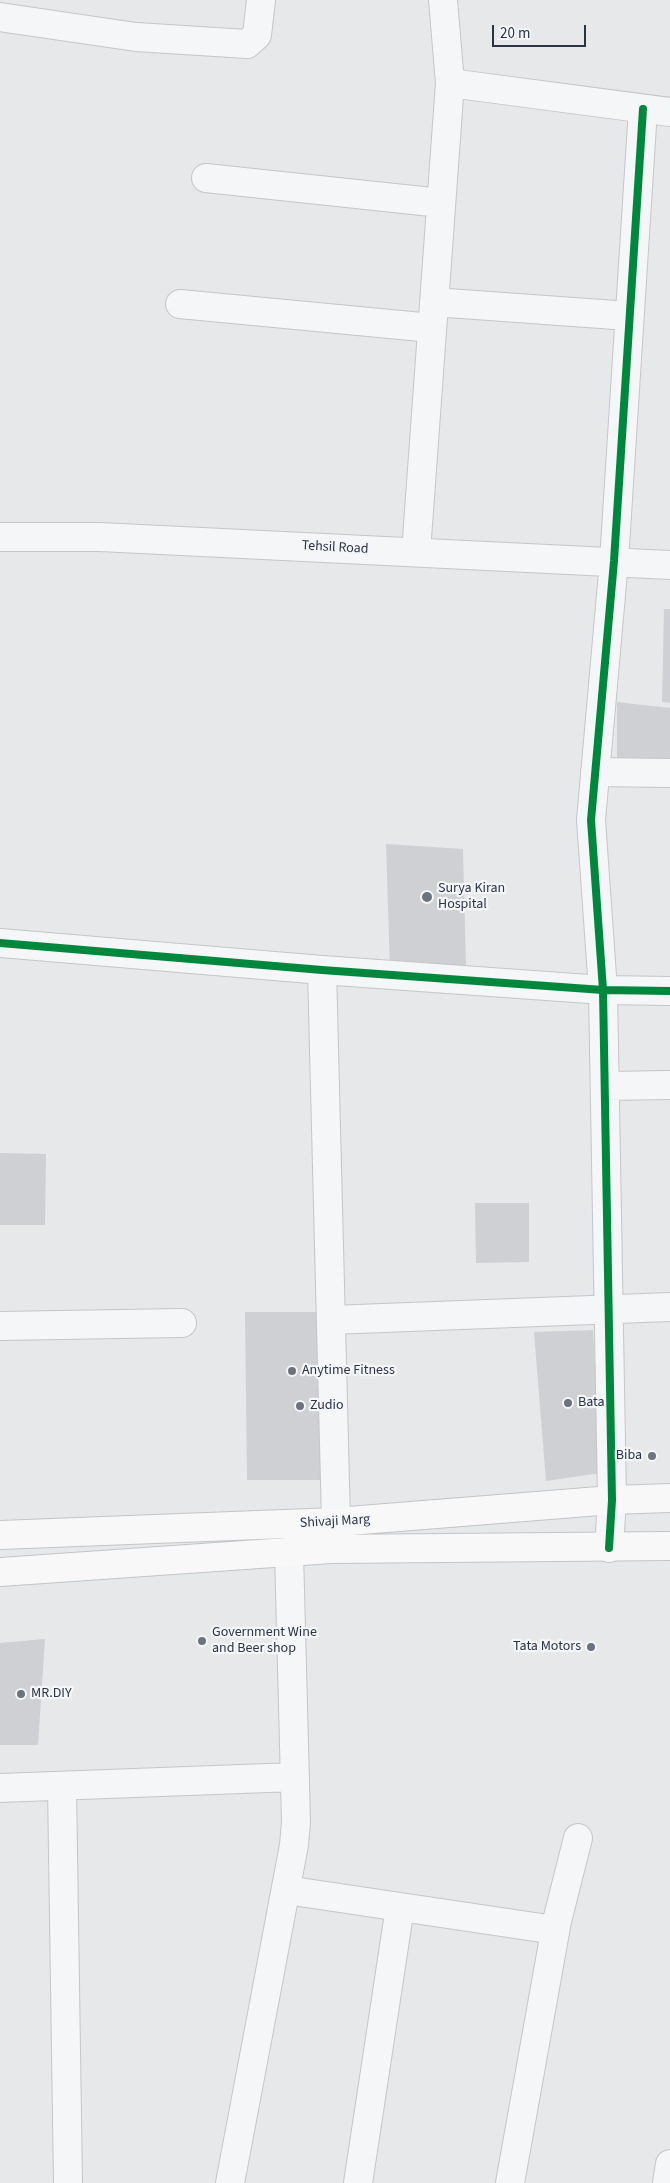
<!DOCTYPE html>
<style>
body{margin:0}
#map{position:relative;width:670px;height:2183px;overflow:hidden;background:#e6e8ea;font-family:"Source Sans 3",sans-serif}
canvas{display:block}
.scale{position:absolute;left:492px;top:25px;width:94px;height:22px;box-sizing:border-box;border:2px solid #2b3445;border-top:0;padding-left:6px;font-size:15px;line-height:18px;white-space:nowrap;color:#2b3445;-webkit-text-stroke:4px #f4f6f9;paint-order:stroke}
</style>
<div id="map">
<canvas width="670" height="2183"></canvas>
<div class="scale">20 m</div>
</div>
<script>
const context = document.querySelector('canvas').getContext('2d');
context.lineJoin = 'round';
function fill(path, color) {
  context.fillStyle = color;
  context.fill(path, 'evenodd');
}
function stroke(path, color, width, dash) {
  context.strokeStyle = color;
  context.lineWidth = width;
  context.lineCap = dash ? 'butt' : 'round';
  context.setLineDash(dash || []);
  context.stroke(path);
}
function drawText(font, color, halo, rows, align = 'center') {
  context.font = font + ' "Source Sans 3",sans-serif';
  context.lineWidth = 4.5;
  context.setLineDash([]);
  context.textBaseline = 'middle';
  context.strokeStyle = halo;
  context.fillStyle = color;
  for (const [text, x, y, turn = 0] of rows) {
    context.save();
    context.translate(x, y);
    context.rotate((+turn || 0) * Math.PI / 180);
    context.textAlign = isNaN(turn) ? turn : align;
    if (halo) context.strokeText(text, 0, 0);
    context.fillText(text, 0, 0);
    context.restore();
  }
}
fill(new Path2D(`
 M664 609H670V703L662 702Z
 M617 702 670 708V761L617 762Z
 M386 844 463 849 466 967 390 969Z
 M0 1153 46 1154 45 1225H0Z
 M475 1203H529V1262L476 1263Z
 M245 1312H323L325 1480H247Z
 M593 1330 601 1473 546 1481 534 1332Z
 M45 1639 38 1745H0V1643Z`), '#ced0d3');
const minor = new Path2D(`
 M0 17 136 37 247 44 257 35 261 0
 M450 83 670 112
 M206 178 441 203
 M434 302 629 316
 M180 304 432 328
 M0 537H100L670 565
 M416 552 450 83 443 0
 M595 772 670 773
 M0 943 322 970 603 990 670 991
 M322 970 336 1522 332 1546
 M605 1086 670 1085
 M331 1320 670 1307
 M0 1326 182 1323
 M609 1548 612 1500 603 990 591 820 614 561 643 109
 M62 1786 68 2183
 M0 1788 295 1777
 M286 1890 555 1930
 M230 2183 294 1845 296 1822 289 1552
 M358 2183 400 1907
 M510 2183 557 1921 578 1838
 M667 2183 670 2164`);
const major = new Path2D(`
 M0 1535 336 1522 612 1500 670 1498
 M0 1572 331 1549 670 1546`);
stroke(minor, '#c4c6c8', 30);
stroke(major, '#c2c5c8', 30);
stroke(minor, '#f5f6f7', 28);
stroke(major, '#f8f8f8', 28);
stroke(new Path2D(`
 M0 943 322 970 603 990 670 991
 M609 1548 612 1500 603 990 591 820 614 561 643 109`), '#00873e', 8);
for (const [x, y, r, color] of [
 [427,897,6,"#6c737f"],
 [292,1371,5,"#6c737f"],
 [568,1403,5,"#6c737f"],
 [300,1406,5,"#6c737f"],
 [652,1456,5,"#6c737f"],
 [202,1641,5,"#6c737f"],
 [591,1647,5,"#6c737f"],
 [21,1694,5,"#6c737f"]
]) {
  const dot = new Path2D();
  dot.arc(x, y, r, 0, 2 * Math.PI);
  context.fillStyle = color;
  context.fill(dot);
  stroke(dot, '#f4f6f9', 2);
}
drawText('14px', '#2b3445', '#f4f6f9', [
 ["Tehsil Road",335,548,3],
 ["Shivaji Marg",335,1522,-3]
]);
drawText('14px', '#2b3445', '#f4f6f9', [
 ["Surya Kiran",438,889],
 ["Hospital",438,905],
 ["Anytime Fitness",302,1371],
 ["Bata",578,1403],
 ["Zudio",310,1406],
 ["Biba",642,1456,"right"],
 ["Government Wine",212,1633],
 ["and Beer shop",212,1649],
 ["Tata Motors",581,1647,"right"],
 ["MR.DIY",31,1694]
], 'left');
</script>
